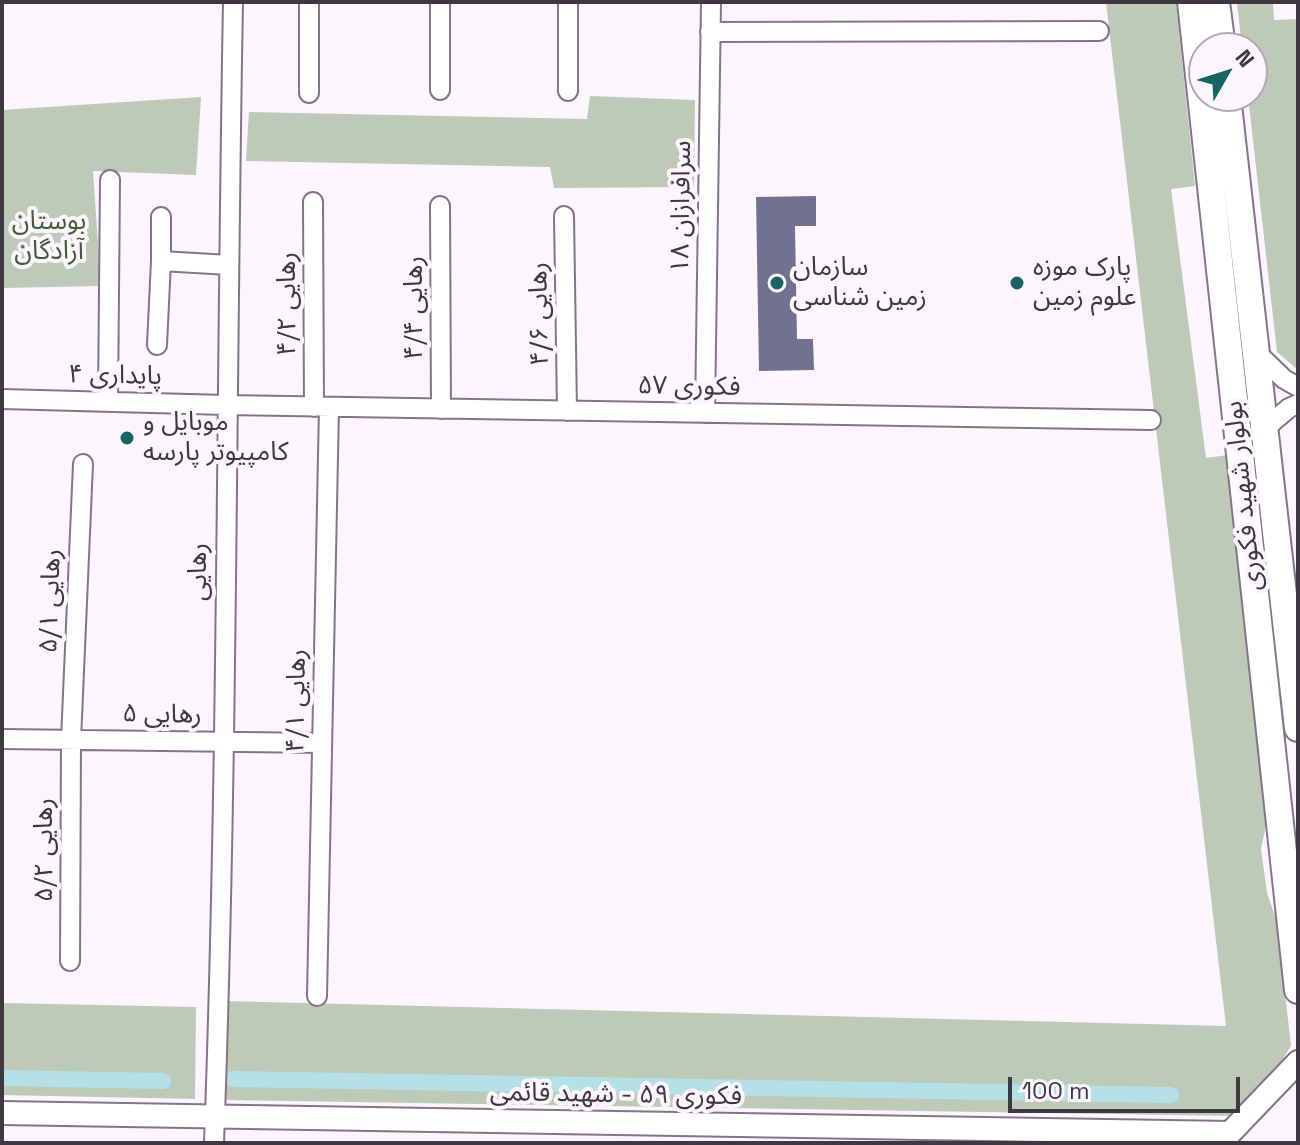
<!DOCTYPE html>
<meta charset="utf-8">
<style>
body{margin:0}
#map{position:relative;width:1300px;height:1145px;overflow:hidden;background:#fcf5fe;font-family:"Space Grotesk",sans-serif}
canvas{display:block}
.frame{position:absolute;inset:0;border:4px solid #3f3741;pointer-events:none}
.north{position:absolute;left:1188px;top:32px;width:80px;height:80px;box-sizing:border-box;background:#fcf5fe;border:2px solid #b0a9b2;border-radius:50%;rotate:51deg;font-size:22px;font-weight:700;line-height:32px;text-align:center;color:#3f3741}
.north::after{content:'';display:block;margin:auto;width:28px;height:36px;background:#166564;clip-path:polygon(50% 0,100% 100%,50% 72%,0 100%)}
.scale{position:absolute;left:1008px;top:1077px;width:232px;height:36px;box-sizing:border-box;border:4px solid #3f3741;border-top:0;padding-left:10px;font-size:24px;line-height:28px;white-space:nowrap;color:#3f3741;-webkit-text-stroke:6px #fcf5fe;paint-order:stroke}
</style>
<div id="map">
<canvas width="1300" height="1145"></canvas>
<div class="frame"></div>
<div class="north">N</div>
<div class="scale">100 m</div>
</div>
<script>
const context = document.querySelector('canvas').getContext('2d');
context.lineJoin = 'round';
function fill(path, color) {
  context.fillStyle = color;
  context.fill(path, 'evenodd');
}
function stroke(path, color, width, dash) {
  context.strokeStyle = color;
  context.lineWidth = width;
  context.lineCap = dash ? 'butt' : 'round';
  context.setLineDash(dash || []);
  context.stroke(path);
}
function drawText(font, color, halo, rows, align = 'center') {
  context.font = font + ' "Space Grotesk","Noto Sans Arabic",sans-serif';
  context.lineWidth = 8;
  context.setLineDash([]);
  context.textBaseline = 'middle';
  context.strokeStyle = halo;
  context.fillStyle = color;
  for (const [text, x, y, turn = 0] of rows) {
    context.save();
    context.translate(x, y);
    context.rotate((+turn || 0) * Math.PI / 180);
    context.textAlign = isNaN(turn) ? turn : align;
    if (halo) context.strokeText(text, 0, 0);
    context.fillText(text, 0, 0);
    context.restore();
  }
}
fill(new Path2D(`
 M1106 2H1176L1195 186 1171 189 1206 458 1228 455 1266 826 1261 849 1267 893 1277 922 1291 1046 1270 1079 1236 1116 224 1100 223 1001 1226 1026Z
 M1237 2H1273L1274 20 1298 19V370L1277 352 1248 96H1252V48H1242Z
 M590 96 695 100 694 187 554 188 550 167 246 161 249 112 587 119Z
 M201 97 196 175 93 171 101 286 2 288V110Z
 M2 1003 196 1007 195 1099 2 1095Z`), '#bccab7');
stroke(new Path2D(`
 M2 1078 163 1081
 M233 1079 1171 1095`), '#b4e1e8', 16);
fill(new Path2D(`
 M816 196V226H795L797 339H813L814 370 759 371 756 197Z`), '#717190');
const minor = new Path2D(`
 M440 2V90
 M710 32 1099 31
 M568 91V2
 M309 93V2
 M313 202 314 407
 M440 206 441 409
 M564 216 567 411
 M161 261 229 265
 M157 345 161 261V217
 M1256 352 1284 379 1298 387
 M2 399 226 405 1151 420
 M108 402 110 180
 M705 413 711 2
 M1264 429 1289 408 1298 404
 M2 739 322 743
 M70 961 71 740 83 464
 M317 996 329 407
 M214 1143C228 763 226 382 233 2`);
const tertiary = new Path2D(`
 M2 1113 1230 1133
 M1230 1133 1298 1062`);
const secondary = new Path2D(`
 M1191 2 1298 990
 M1216 2 1222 48
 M1227 96 1298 728`);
stroke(minor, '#847489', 22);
stroke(tertiary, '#847489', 26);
stroke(secondary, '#847489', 30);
stroke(minor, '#fff', 18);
stroke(tertiary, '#fff', 22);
stroke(secondary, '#fff', 26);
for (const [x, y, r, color] of [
 [777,283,8,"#166564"],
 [1017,283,8,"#166564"],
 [127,438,8,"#166564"]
]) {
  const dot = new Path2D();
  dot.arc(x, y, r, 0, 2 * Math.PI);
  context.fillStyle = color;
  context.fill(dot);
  stroke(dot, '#fcf5fe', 3);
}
drawText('26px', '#3f3741', '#fcf5fe', [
 ["سرافرازان ۱۸",682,207,-89],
 ["رهایی ۴/۲",288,304,-90],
 ["رهایی ۴/۴",415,308,-90],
 ["رهایی ۴/۶",540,314,-91],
 ["پایداری ۴",115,376,1],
 ["فکوری ۵۷",689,387,1],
 ["بولوار شهید فکوری",1244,496,-96],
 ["رهایی",199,572,-90],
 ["رهایی ۵/۱",51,601,-88],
 ["رهایی ۴/۱",297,701,-89],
 ["رهایی ۵",162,715,1],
 ["رهایی ۵/۲",45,850,-90],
 ["فکوری ۵۹ - شهید قائمی",616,1095,1]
]);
drawText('26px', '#3f5e32', '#fcf5fe', [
 ["بوستان",49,222],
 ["آزادگان",49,252]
]);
drawText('26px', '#3f3741', '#fcf5fe', [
 ["سازمان",793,268],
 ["زمین شناسی",793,298],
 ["پارک موزه",1033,268],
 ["علوم زمین",1033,298],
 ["موبایل و",143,423],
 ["کامپیوتر پارسه",143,453]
], 'left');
</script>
